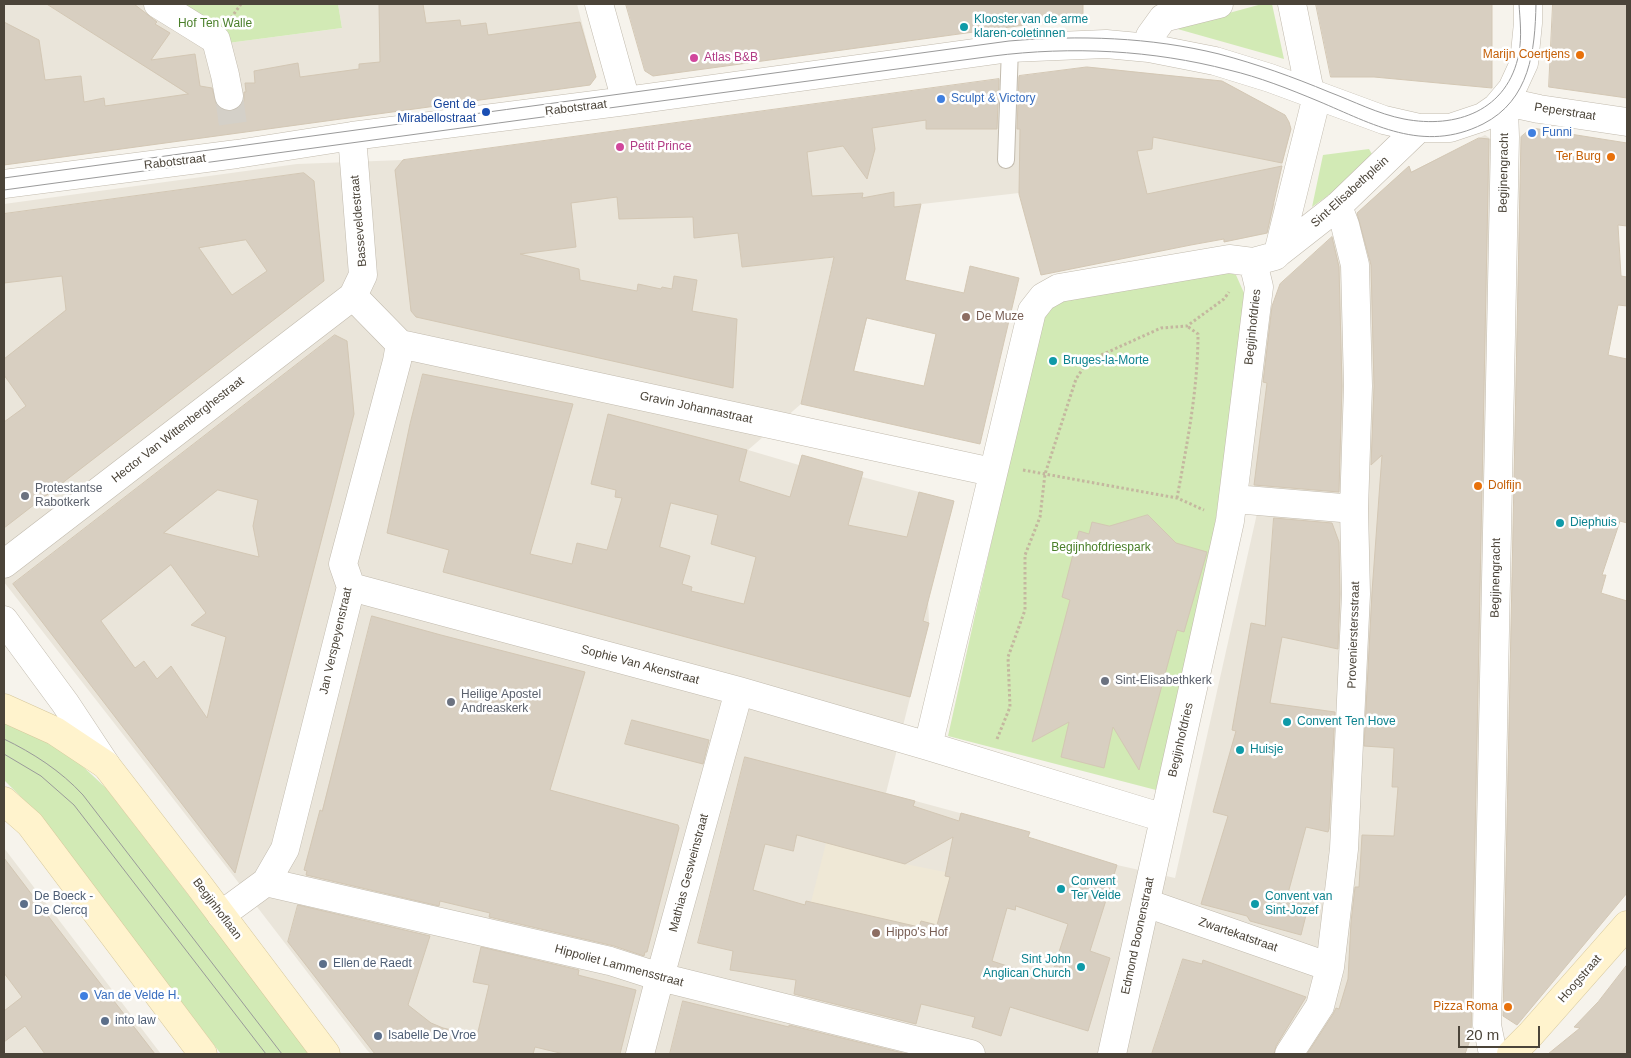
<!DOCTYPE html>
<style>
body{margin:0}
#map{position:relative;width:1631px;height:1058px;overflow:hidden;background:#f6f3ec;font-family:Arial,sans-serif}
canvas{display:block}
.frame{position:absolute;inset:0;border:5px solid #4b4439;pointer-events:none}
.scale{position:absolute;left:1458px;top:1026px;width:82px;height:22px;box-sizing:border-box;border:2px solid #4b4439;border-top:0;padding-left:6px;font-size:15px;line-height:18px;white-space:nowrap;color:#4b4439;-webkit-text-stroke:4px #fff;paint-order:stroke}
</style>
<div id="map">
<canvas width="1631" height="1058"></canvas>
<div class="frame"></div>
<div class="scale">20 m</div>
</div>
<script>
const context = document.querySelector('canvas').getContext('2d');
context.lineJoin = 'round';
function fill(path, color) {
  context.fillStyle = color;
  context.fill(path, 'evenodd');
}
function stroke(path, color, width, dash) {
  context.strokeStyle = color;
  context.lineWidth = width;
  context.lineCap = dash ? 'butt' : 'round';
  context.setLineDash(dash || []);
  context.stroke(path);
}
function drawText(font, color, halo, rows, align = 'center') {
  context.font = font + ' Arial,sans-serif';
  context.lineWidth = 5;
  context.setLineDash([]);
  context.textBaseline = 'middle';
  context.strokeStyle = halo;
  context.fillStyle = color;
  for (const [text, x, y, turn = 0] of rows) {
    context.save();
    context.translate(x, y);
    context.rotate((+turn || 0) * Math.PI / 180);
    context.textAlign = isNaN(turn) ? turn : align;
    if (halo) context.strokeText(text, 0, 0);
    context.fillText(text, 0, 0);
    context.restore();
  }
}
fill(new Path2D(`
 M4 4H142L205 46 342 28 338 4H577L596 77 590 85 4 165Z
 M1092 67 1222 81 1285 115 1289 122 1291 129 1273 203 1277 204 1271 233 1224 242 1223 238 1041 275 1019 193 737 225 742 267 837 257 832 264 801 404 748 450 799 465 802 455 863 472 862 477 954 501 928 599 929 623 886 793 1030 832 1028 837 1117 865 1175 878 1258 509 1247 507 1266 324 1280 284 1409 166 1412 172 1485 135 1491 139 1474 996 1471 1037 1465 1054H371L367 1050 228 869 4 582V204L297 164 403 160Z
 M4 848 161 1054H4Z`), '#eae5da');
fill(new Path2D(`
 M826 843 905 864 945 872V876L950 877 940 911 955 914 931 964 918 1016 795 986 806 901 811 902Z`), '#efe8d6');
fill(new Path2D(`
 M142 4H338L342 28 205 46Z
 M1262 4H1272L1284 59 1174 28Z
 M1369 149 1376 161 1312 207 1323 155Z
 M1227 272 1236 275 1244 293 1230 422 1211 552 1156 790 948 736 1041 320 1057 299Z
 M4 722 30 732 77 761 106 788 311 1054H221L37 813 4 780Z`), '#d2eab5');
const building = new Path2D(`
 M47 4H134L157 22 155 24 170 33 151 60 195 54 200 86 212 88 217 106 224 111H232L240 107 244 101V92H246L245 83H255L254 71 298 63 300 77 359 69V64L380 62 379 4H423L426 23 460 20 461 26 486 23 488 35 580 22 596 77 590 85 4 165V22L39 40 45 80 81 76 84 102 104 98 105 106 188 94Z
 M626 4H1083V17L653 76 645 71Z
 M1316 4H1492V88L1374 77H1331Z
 M1553 4H1627V98L1549 87Z
 M1087 67 1222 81 1285 115 1289 122 1291 129 1282 163 1153 137 1152 149 1137 151 1147 194 1282 166 1267 233 1224 242V239L1191 245 1041 275 1019 194 1020 129H1017L1019 76Z
 M999 79 997 129H926V120L872 128 875 149 867 179 843 146 807 152 812 196 863 193 862 198 894 192V207L921 204 905 280 964 293 970 266 1019 278 980 444 801 404 834 257 742 267 738 233 694 238 693 217 619 219 617 197 571 203 576 247 520 254 579 269 580 280 637 291 638 284 661 289 662 287 672 289 674 276 697 280 692 311 737 319 733 388 416 317 411 311 395 170 403 160ZM867 318 936 334 924 386 854 371Z
 M1532 128 1627 143V226L1618 225 1621 276 1627 277V306L1618 305 1608 355 1627 359V523L1620 521 1602 575H1606L1601 593 1627 601V893L1517 1025 1503 1016 1521 137Z
 M1479 138 1489 139 1471 1037 1465 1054H1307L1333 1014 1336 1008 1339 1009 1348 979 1351 922 1355 887H1359L1362 835 1394 836 1398 787H1392L1394 748 1364 746 1372 592 1382 455 1371 465 1374 386 1371 265 1357 213 1409 166 1411 172Z
 M304 173 314 181 324 281 4 528V422L26 406 4 375V359L66 310 62 276 4 283V214ZM246 240 267 271 232 295 199 248Z
 M1332 237 1339 267 1342 386 1339 492 1254 485 1267 383 1263 382 1272 306 1280 284Z
 M335 335 347 341 354 414 235 873 13 584ZM218 490 258 500 253 526 259 557 164 533ZM171 565 206 613 191 625 226 637 207 718 171 666 157 679 144 661 135 668 101 621Z
 M423 374 573 404 530 554 572 564 577 543 607 550 622 498 615 497 616 490 591 484 608 414 747 450 739 481 790 497 802 455 863 472 848 525 907 537 919 492 954 501 923 621 929 623 910 697 443 572 449 550 387 533 410 424ZM671 503 718 515 711 544 756 557 744 604 691 591 692 587 682 584 690 556 660 547Z
 M1148 515 1176 543 1207 552 1184 632 1177 630 1139 770 1113 727 1104 768 1061 757 1069 722 1032 742 1070 600 1062 597 1079 531 1089 534 1092 522 1109 526Z
 M1274 518 1332 523 1339 542 1340 594 1338 649 1282 637 1270 703 1335 712 1329 829 1328 832 1306 827 1287 897 1309 903 1301 935 1250 921 1247 916 1201 904 1228 816 1213 812 1236 731 1232 730 1251 623 1265 626Z
 M372 616 441 635 585 672 550 790 678 825 679 828 647 952H645L644 956 614 946 489 917 490 913 440 901 439 906 306 875 307 871 304 870 320 810 322 811Z
 M632 720 709 740 703 764 625 744Z
 M745 757 915 801 913 806 959 821 961 813 1030 832 1028 837 1117 865 1090 951 1110 958 1088 1031 1010 1007 1001 1036 972 1027 975 1017 921 1004 916 1024 794 994 796 980 730 970 733 951 698 943ZM797 835 905 864 953 837 945 876 950 877 937 925 921 921 919 927 806 901 805 905 753 890 765 844 793 851ZM1016 906 1068 924 1050 980 992 961 1007 908 1015 910Z
 M4 858 55 925 155 1054H45L25 1026 4 1042V1011L22 997 4 973Z
 M298 905 430 936 408 1005 431 1023 443 1028 477 1036 489 985 473 982 481 947 579 970 578 975 636 990 620 1054H564L535 1047 533 1054H375L288 942Z
 M1183 959 1202 964 1203 960 1306 997 1276 1046 1274 1054H1152Z
 M1627 965V1054H1548L1580 1028 1574 1027 1598 1002Z
 M683 1001 789 1027V1025L907 1054H670Z`);
fill(building, '#d8cfc1');
stroke(building, '#d3c7b4', 1);
stroke(new Path2D(`
 M229 96 234 133`), '#d4d0c8', 28, [28, 14]);
const lane = new Path2D(`
 M1006 160 1010 48`);
const street = new Path2D(`
 M158 4 216 40 225 75 229 96
 M599 4 626 101
 M1292 4 1310 92
 M1149 48 1150 36 1163 18 1219 4
 M1502 101 1539 109 1627 122
 M4 184 237 154 352 136 626 101 1010 48 1106 44 1149 48 1215 61 1270 78 1384 120 1419 128H1450L1483 117 1496 108 1512 89 1524 63 1528 23V4
 M1278 253 1338 206 1419 128
 M1253 262 1275 256 1278 253 1317 96
 M353 296 400 344
 M400 344 992 472
 M1234 499 1354 509
 M4 564 353 296 363 275 352 136
 M351 587 739 691 928 746 1164 818
 M4 620 65 703 106 765
 M928 746 1032 311 1043 297 1059 288 1229 259 1253 262
 M266 882 610 961 660 977 971 1054
 M1146 903 1330 967
 M221 915 266 882 285 849 351 587 343 564 397 361 400 344
 M640 1054 660 977 739 691
 M1112 1054 1230 521 1259 287 1253 262
 M1289 1054 1320 1006 1330 967 1344 849 1356 594 1354 509 1358 386 1355 265 1345 225 1338 206
 M1493 1054 1487 1025 1505 137 1504 109 1502 101`);
const secondary = new Path2D(`
 M4 708 55 731 106 765 198 884 326 1054
 M4 801 30 824 203 1054
 M1511 1054 1530 1035 1627 925`);
stroke(lane, '#c2bbae', 18);
stroke(street, '#c2bbae', 29);
stroke(secondary, '#d6c79b', 29);
stroke(new Path2D(`
 M231 18 241 4
 M1023 470 1177 498 1204 510
 M1177 498C1187 444 1198 389 1198 334L1187 326
 M997 739 1010 707 1008 657 1025 610V555L1040 517 1045 474 1076 379 1088 361 1161 328 1187 326 1224 299 1229 292`), '#c4b79f', 3, [2.5, 2.5]);
stroke(lane, '#fff', 16);
stroke(street, '#fff', 28);
stroke(secondary, '#fff3cd', 28);
stroke(new Path2D(`
 M4 178 1009 41C1079 35 1150 37 1219 54 1257 64 1293 77 1329 92 1353 101 1378 114 1404 119 1456 129 1508 111 1519 53 1522 36 1520 20 1519 4
 M4 190 993 56C1072 46 1152 50 1229 70 1259 77 1289 89 1318 101 1373 124 1423 154 1483 124 1530 100 1535 51 1536 4
 M4 739C33 753 61 771 83 795L282 1054
 M4 754 41 776 74 805 266 1054`), '#9a9a9a', 1);
for (const [x, y, r, color] of [
 [964,27,5,"#0f9aa8"],
 [1580,55,5,"#e8710a"],
 [694,58,5,"#d1479c"],
 [941,99,5,"#3f7fe0"],
 [486,112,5,"#1a4fb4"],
 [1532,133,5,"#3f7fe0"],
 [620,147,5,"#d1479c"],
 [1611,157,5,"#e8710a"],
 [966,317,5,"#8d6e63"],
 [1053,361,5,"#0f9aa8"],
 [1478,486,5,"#e8710a"],
 [25,496,5,"#6b7280"],
 [1560,523,5,"#0f9aa8"],
 [1105,681,5,"#6b7280"],
 [451,702,5,"#6b7280"],
 [1287,722,5,"#0f9aa8"],
 [1240,750,5,"#0f9aa8"],
 [1061,889,5,"#0f9aa8"],
 [24,904,5,"#5c6f8a"],
 [1255,904,5,"#0f9aa8"],
 [876,933,5,"#8d6e63"],
 [323,964,5,"#5c6f8a"],
 [1081,967,5,"#0f9aa8"],
 [84,996,5,"#3f7fe0"],
 [1508,1007,5,"#e8710a"],
 [105,1021,5,"#5c6f8a"],
 [378,1036,5,"#5c6f8a"]
]) {
  const dot = new Path2D();
  dot.arc(x, y, r, 0, 2 * Math.PI);
  context.fillStyle = color;
  context.fill(dot);
  stroke(dot, '#fff', 2);
}
drawText('12px', '#0d838f', '#fff', [
 ["Klooster van de arme",974,20],
 ["klaren-coletinnen",974,34],
 ["Bruges-la-Morte",1063,361],
 ["Diephuis",1570,523],
 ["Convent Ten Hove",1297,722],
 ["Huisje",1250,750],
 ["Convent",1071,882],
 ["Ter Velde",1071,896],
 ["Convent van",1265,897],
 ["Sint-Jozef",1265,911],
 ["Sint John",1071,960,"right"],
 ["Anglican Church",1071,974,"right"]
], 'left');
drawText('12px', '#4a7f2a', '#fff', [
 ["Hof Ten Walle",215,24],
 ["Begijnhofdriespark",1101,548]
]);
drawText('12px', '#c56008', '#fff', [
 ["Marijn Coertjens",1570,55],
 ["Ter Burg",1601,157],
 ["Dolfijn",1488,486,"left"],
 ["Pizza Roma",1498,1007]
], 'right');
drawText('12px', '#b23c85', '#fff', [
 ["Atlas B&B",704,58],
 ["Petit Prince",630,147]
], 'left');
drawText('12px', '#366cbe', '#fff', [
 ["Sculpt & Victory",951,99],
 ["Funni",1542,133],
 ["Van de Velde H.",94,996]
], 'left');
drawText('12px', '#164399', '#fff', [
 ["Gent de",476,105],
 ["Mirabellostraat",476,119]
], 'right');
drawText('12px', '#4b4439', '#fff', [
 ["Rabotstraat",576,108,-7],
 ["Peperstraat",1565,112,9],
 ["Rabotstraat",175,162,-7],
 ["Begijnengracht",1504,173,-89],
 ["Sint-Elisabethplein",1350,192,-42],
 ["Basseveldestraat",359,221,-95],
 ["Begijnhofdries",1253,327,-84],
 ["Gravin Johannastraat",696,408,12],
 ["Hector Van Wittenberghestraat",178,430,-38],
 ["Begijnengracht",1496,578,-89],
 ["Provenierstersstraat",1354,635,-88],
 ["Jan Verspeyenstraat",336,641,-77],
 ["Sophie Van Akenstraat",640,665,15],
 ["Begijnhofdries",1181,740,-77],
 ["Mathias Gesweinstraat",689,873,-75],
 ["Begijnhoflaan",217,909,53],
 ["Zwartekatstraat",1238,935,19],
 ["Edmond Boonenstraat",1138,936,-78],
 ["Hippoliet Lammensstraat",619,966,15],
 ["Hoogstraat",1580,979,-49]
]);
drawText('12px', '#785e54', '#fff', [
 ["De Muze",976,317],
 ["Hippo's Hof",886,933]
], 'left');
drawText('12px', '#5b616d', '#fff', [
 ["Protestantse",35,489],
 ["Rabotkerk",35,503],
 ["Sint-Elisabethkerk",1115,681],
 ["Heilige Apostel",461,695],
 ["Andreaskerk",461,709]
], 'left');
drawText('12px', '#4e5e75', '#fff', [
 ["De Boeck -",34,897],
 ["De Clercq",34,911],
 ["Ellen de Raedt",333,964],
 ["into law",115,1021],
 ["Isabelle De Vroe",388,1036]
], 'left');
</script>
